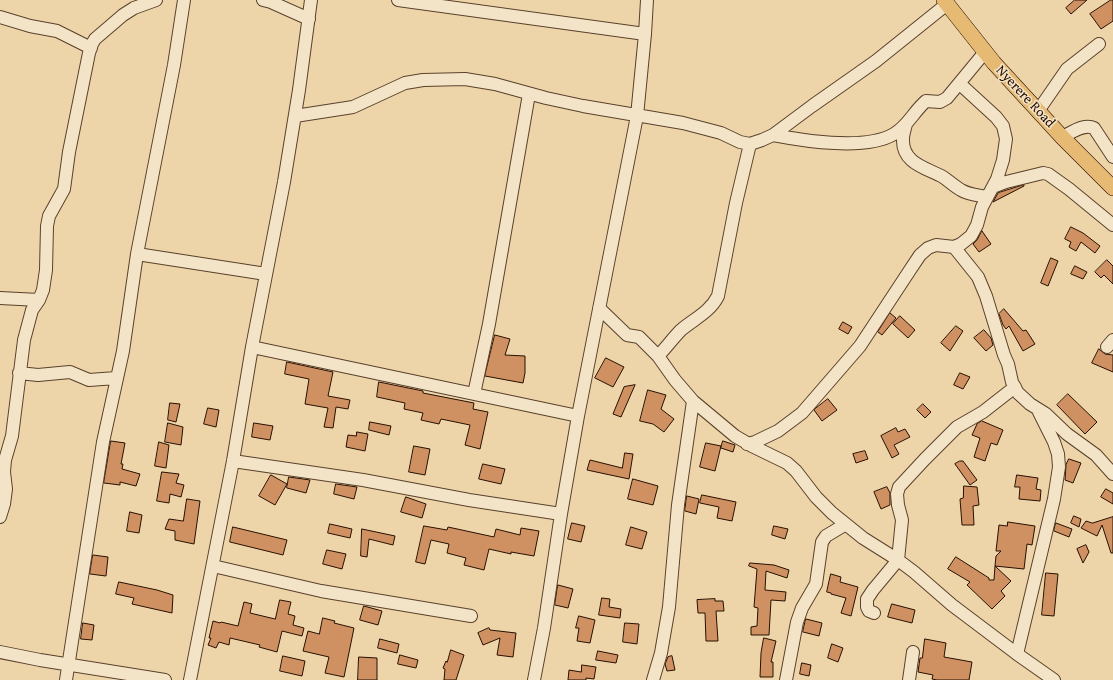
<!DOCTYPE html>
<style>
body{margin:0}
canvas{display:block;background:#eed5a9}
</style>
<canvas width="1113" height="680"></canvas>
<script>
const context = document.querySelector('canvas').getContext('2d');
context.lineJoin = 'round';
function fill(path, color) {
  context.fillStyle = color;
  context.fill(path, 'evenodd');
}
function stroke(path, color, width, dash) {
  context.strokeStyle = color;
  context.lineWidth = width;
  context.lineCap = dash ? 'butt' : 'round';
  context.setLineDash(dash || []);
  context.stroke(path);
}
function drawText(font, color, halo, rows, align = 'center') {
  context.font = font + ' "Gentium Book Plus",serif';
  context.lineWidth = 3;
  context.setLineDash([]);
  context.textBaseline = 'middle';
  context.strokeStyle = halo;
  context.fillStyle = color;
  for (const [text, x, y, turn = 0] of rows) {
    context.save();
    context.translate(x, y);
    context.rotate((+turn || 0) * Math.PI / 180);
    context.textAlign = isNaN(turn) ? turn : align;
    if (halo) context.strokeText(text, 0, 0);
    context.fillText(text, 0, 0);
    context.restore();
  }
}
const building = new Path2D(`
 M1075 0H1087L1071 14 1066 8Z
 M1111 0H1113V21L1101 29 1090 14Z
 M1024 185V186L993 202 998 193Z
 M1071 227 1083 233 1100 246 1095 253 1081 242 1076 251 1069 247 1071 242 1065 239Z
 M982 231 991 244 979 252 973 244 977 240Z
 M1051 258 1058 261 1048 286 1041 283Z
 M1107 260 1113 266V284L1104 275 1101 278 1095 272Z
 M1075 266 1087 272 1083 279 1071 274Z
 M1004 309 1023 331 1026 330 1035 344 1023 351 1009 326 1006 329 1003 325 999 314Z
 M890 313 896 318 882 335 878 332Z
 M900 316 915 330 908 338 893 324Z
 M843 322 852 327 848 334 839 329Z
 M956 326 963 331 950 351 941 343Z
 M984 330 991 338 993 345 986 351 974 338Z
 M495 335 510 339 505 355 525 356V373L523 383 485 376Z
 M1099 349 1105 354 1113 355V372L1092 363Z
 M606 358 624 367 613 387 595 378Z
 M287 362 333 372 328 396 350 400 348 409 336 407 333 428 324 427 328 408 305 404 309 379 285 374Z
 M960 373 970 377 963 389 954 385Z
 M379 382 423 391V393L474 403 473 409 488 412 480 449 465 445 470 425 441 419 439 424 421 420 423 413 404 409 405 403 377 397Z
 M635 385 621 417 613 414 624 387Z
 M648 390 666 395 661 409 674 419 664 432 653 424 640 421Z
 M1068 394 1097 422 1085 434 1057 405Z
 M828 399 837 410 822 421 814 410Z
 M170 403 180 404 176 422 168 420Z
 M923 404 931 412 925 418 917 410Z
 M208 408 219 410 216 427 204 424Z
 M982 421 1003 430 997 445 991 443 985 461 974 457 980 438 972 435 977 424Z
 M370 422 391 426 389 435 369 430Z
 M168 423 183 427 181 445 165 442Z
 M254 423 273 426 270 440 252 437Z
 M896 428 898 432 905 429 910 437 894 445 899 454 892 458 881 436Z
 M357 432 368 434 365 451 346 447 348 435 356 436Z
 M111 441 125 443 121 464H123L122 469 140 474 136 486 120 482V485L104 483Z
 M723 441 735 445 733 452 721 448Z
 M159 442 169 445 166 468 155 466Z
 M706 443 721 446 715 471 700 467Z
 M414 446 430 449 425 475 409 472Z
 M865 451 868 459 856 463 853 454Z
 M625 453 633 454 629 479 587 470 590 460 622 468Z
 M1069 459 1081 463 1073 483 1065 480 1066 465Z
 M960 461H963L977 480 970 485 955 464Z
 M483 464 505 469 501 484 479 479Z
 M162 472 179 474 176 483 184 485 181 497 170 494 169 503 157 501Z
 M271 475 287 484 275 505 259 496Z
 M1017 475 1038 478 1036 489 1041 490 1040 501 1019 499 1020 487H1015Z
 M289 477 310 480 306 493 287 488Z
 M633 479 658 486 653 505 628 499Z
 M336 484 357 487 354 499 334 494Z
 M964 486 977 487 979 505 973 506 974 525H962L960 499 963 498Z
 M887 487 890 493V505L881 509 874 492Z
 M1106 489 1113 493V504L1101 497Z
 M702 495 736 502 732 521 717 518 719 507 700 503Z
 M687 496 699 499 696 514 685 511Z
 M406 497 426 504 422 518 401 512Z
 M187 499 200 501 194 544 175 540V531L165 529 169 519 183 521Z
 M130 512 142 515 139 533 127 531Z
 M1074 516 1081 519 1079 527 1071 523Z
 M1113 517V553H1111L1102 525 1097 536 1081 528 1086 521 1092 523Z
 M1008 522 1035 526 1032 545 1027 544 1024 569 995 566 996 556 1001 551H996L999 525 1007 526Z
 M572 523 585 526 581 542 568 539Z
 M1056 523 1072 529 1069 537 1054 531Z
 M330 524 352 529 350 538 328 533Z
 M424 526 447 530 448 527 494 537 496 529 520 535 521 528 539 531 534 556 511 552V554L489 549 484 570 464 565 466 558 447 553 449 544 431 540 425 564 416 562Z
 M774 526 788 529 785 539 772 535Z
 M233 527 287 540 283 555 230 542Z
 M631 527 647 532 642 549 626 545Z
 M362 529 395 536 393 545 369 539 367 557 361 556Z
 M1086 545 1089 552 1083 563 1077 549Z
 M327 550 346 554 342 569 323 564Z
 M93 555 108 557 106 576 90 574Z
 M956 557 989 578V580H994L995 566 1011 581 1001 591 1005 596 992 609 967 585 970 582 948 569Z
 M750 563 774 565 789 570 787 578 766 571 765 590 786 592 785 601 771 600 769 635H751V627L757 626 758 608 754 607 757 569 749 566Z
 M1046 573 1058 574 1054 616 1042 615Z
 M831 574 841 577 840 582 858 587 851 616 841 613 846 598 831 594V593L827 592Z
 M119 582 157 590 173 595 172 613 132 604 134 598 116 594Z
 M558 585 573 589 568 608 555 605Z
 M602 598 610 599 609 607 621 609 620 618 599 615Z
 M715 599V601H723L724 611H716L718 641H706L705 613H698L697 600Z
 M280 600 291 602 288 614 295 616 293 625 304 628 302 636 282 631 277 652 259 647 260 645 230 638 229 645 219 642 216 648 208 645 211 638H209L213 621 220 623 221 622 238 626 244 602 252 604 250 613 275 619Z
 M892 604 915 610 912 623 888 617Z
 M364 606 382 611 378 625 360 620Z
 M579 616 595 620 590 643 577 641 579 628H576Z
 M323 618 335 621 334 623 354 628 344 677 325 673 329 657 303 651 308 631 319 634Z
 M806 619 822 623 819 636 803 632Z
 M83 623 94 625 92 640 81 639Z
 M625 623 639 624 637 644 623 642Z
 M489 628 490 630 516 633 513 657 497 655 500 638 483 645 478 633Z
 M764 638 776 641 771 662H773V677H760L761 653Z
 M380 639 399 644 397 653 378 648Z
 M925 639 946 643 944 657 972 662 969 680H937L932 679 933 675 918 672 920 658H922Z
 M832 644 843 648 838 662 828 658Z
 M451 650 464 655 456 680H444L445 669 443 668 446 661 447 662Z
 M598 651 618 655 616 663 596 660Z
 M400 655 418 660 416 668 398 664Z
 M283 656 305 661 302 676 280 671Z
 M672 656 675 670 667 671 665 664 668 657Z
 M359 657 377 658V680H358Z
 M802 663 811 665 809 676 800 674Z
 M582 665 596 667 594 679 586 678V680H568L569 670 581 672Z`);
fill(building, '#cf9062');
stroke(building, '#271001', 1);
const minor = new Path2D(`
 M263 0 271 2 309 19
 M398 0 645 34
 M0 17 30 26 57 31 91 48
 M1038 111 1067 69 1099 44
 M295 116 353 107 405 83 423 80 465 79 495 84 546 98 583 106 683 123 721 133 740 142 750 144 762 140 773 135 812 106 876 61 947 4
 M906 124C905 129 903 134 903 139 902 164 927 168 943 177 949 181 954 186 961 190 969 195 978 195 987 197
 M773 135C805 141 865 151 894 134 908 126 914 111 926 101L940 102 947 98 985 52
 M1062 137C1071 133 1084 123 1094 128L1113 157
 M993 187 1006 182 1043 173 1048 174 1069 189 1113 225
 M954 247 978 277 986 296 1004 355 1008 364 1012 382 1018 393 1030 404 1046 414 1067 434 1096 455 1113 474
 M137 254 266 274
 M0 298 39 300
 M599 308 627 335 639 337 658 356 675 380 693 401 735 436 752 446 787 463 796 471 816 497 832 513 863 538 898 560 914 572 952 605 1017 654 1054 680
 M252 347 578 416
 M1107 347 1113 340
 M658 356C666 348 673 338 681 330 694 319 710 312 718 296L736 203 750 144
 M19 373 38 375 70 372 89 380 116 378
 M474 394 489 324 529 94
 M747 444 755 442 778 431 802 413 860 346 910 270 920 255 928 248 936 245 954 247 961 244 971 236 977 225 982 207 997 179 1003 160 1006 139 1003 126 996 117 960 84
 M233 461 363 480 469 500 561 514
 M0 517 4 504 6 489 4 472 5 460 12 436 24 340 32 310 39 300 43 290 46 270 47 226 49 216 64 189 69 152 89 53 92 44 95 39 123 15 134 8 156 0
 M213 566 321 591 471 616
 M874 613 869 611 867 607V599L873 590 898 560 902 520 898 505 897 494 899 487 925 459 957 427 983 412 1015 387
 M0 652 40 660 165 680
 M1017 654 1054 499 1059 467 1058 454 1054 442 1039 412
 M66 680 103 442 123 351 137 254 174 65 184 0
 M190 680 233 461 252 347 284 182 299 90 311 0
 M534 680 544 628 561 514 578 416 637 116 645 34 647 0
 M653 680 661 653 669 607 678 505 693 401
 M786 680 797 622 802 608 816 584 822 542 826 536 846 524
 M909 680 913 652`);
const major = new Path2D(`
 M944 0 994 63 1062 137 1113 188`);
stroke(minor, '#59412b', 14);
stroke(major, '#271001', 16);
stroke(minor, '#f4e4c7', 12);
stroke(major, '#e7ba74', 15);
drawText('14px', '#271001', '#f4e4c7', [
 ["Nyerere Road",1025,97,47]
]);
</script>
